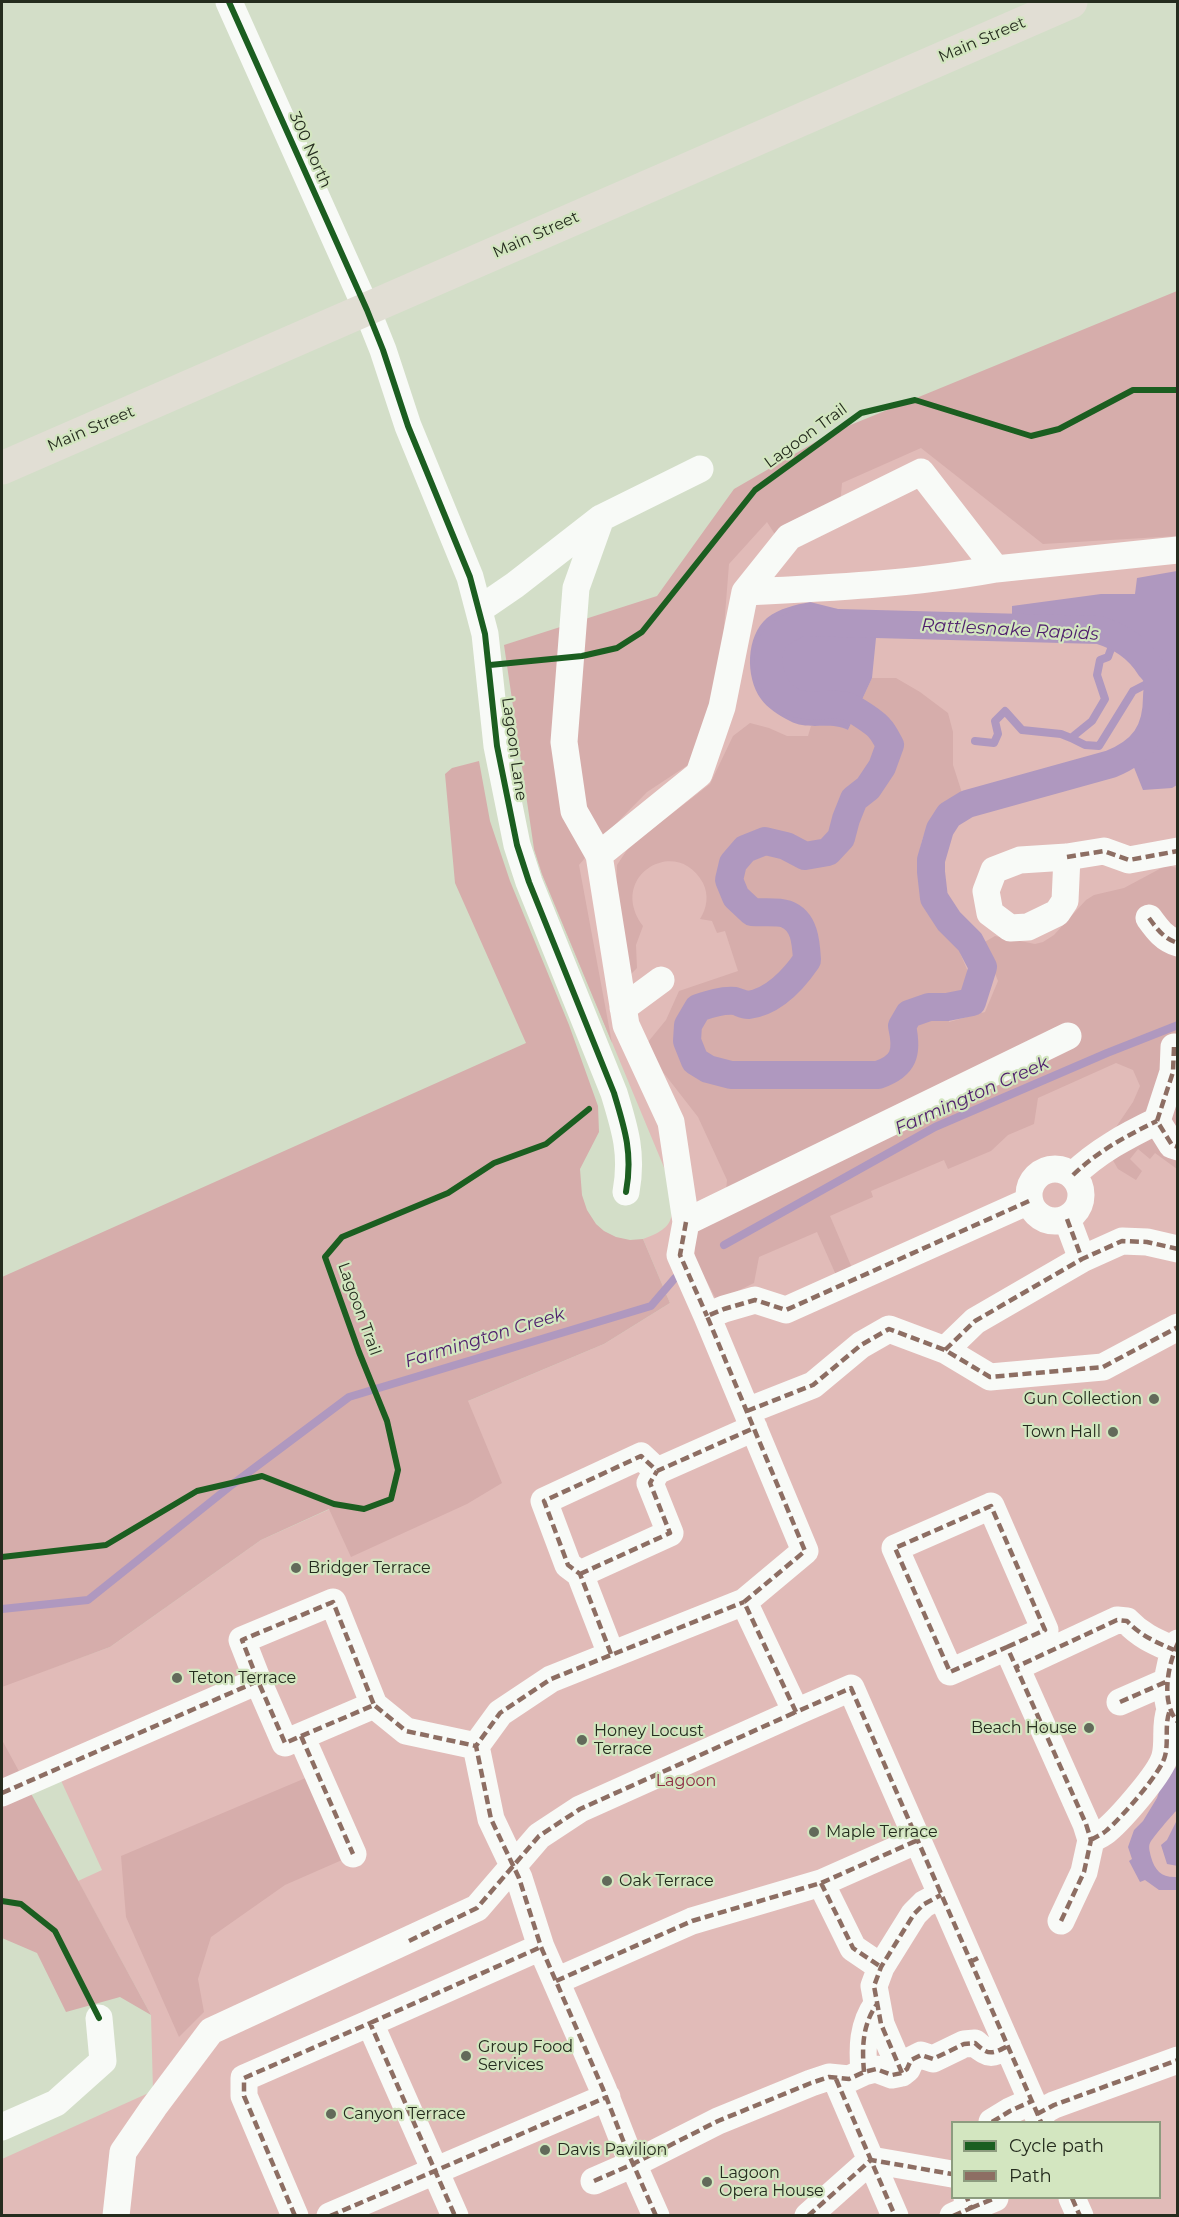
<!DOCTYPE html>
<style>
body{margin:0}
#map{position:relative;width:1179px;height:2217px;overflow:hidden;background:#d3dec8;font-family:Montserrat,sans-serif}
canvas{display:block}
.frame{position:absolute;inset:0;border:3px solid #252c1e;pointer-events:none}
.legend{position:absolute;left:951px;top:2121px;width:210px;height:78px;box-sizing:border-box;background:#d3e6c0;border:2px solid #8d9c7f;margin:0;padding:8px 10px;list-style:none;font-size:18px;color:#252c1e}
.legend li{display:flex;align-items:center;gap:12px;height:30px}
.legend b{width:30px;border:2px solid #8d9c7f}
</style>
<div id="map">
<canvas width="1179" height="2217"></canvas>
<div class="frame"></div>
<ul class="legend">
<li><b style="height:8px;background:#1b5e20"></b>Cycle path</li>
<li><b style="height:8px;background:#8d6e63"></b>Path</li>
</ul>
</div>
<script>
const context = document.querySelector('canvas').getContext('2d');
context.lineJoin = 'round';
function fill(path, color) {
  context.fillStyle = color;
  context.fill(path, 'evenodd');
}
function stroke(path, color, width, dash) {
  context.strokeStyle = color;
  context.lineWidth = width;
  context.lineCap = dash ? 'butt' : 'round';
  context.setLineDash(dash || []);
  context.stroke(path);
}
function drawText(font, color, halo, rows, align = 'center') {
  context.font = font + ' Montserrat,sans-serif';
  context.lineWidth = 4.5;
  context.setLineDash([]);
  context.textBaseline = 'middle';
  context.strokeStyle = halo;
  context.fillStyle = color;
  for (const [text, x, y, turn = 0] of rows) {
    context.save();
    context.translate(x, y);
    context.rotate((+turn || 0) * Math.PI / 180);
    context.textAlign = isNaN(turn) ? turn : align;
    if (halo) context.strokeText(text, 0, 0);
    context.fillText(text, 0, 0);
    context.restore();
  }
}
fill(new Path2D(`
 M928 432 1177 503V2215H2V2159L153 2091 151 2015 78 1881 102 1870 58 1774 2 1797V1686L110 1647 261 1540 330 1509 468 1401 604 1344 670 1303 643 1239C682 1226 672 1211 668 1177L542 874 534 849 542 680 623 685 759 503ZM952 2122H1160V2198H952Z`), '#e1bbb8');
fill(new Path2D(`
 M1177 291V536L1043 544 921 448 842 483 840 506 776 536 767 522 729 564 723 640 717 690 691 763 647 792 602 838 579 865 612 1043 542 874 534 849 504 645 657 596 734 489 831 433Z
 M872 678H896L920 692 948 713 953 732V765L963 796C950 804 936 812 928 826 913 853 917 891 934 916 942 928 954 940 964 951L960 953 969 974 963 990 942 996 949 1022 985 1012 998 981 983 943 995 936 1035 944 1043 942 1054 935 1086 900 1094 895 1124 888 1167 865 1177 868V1169L1155 1153 1150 1159 1138 1149 1130 1159 1142 1171 1136 1180 1118 1169 1111 1157 1112 1133 1133 1102 1140 1086 1133 1070 1116 1063 1038 1098 1034 1124 1008 1135 991 1151 948 1169 944 1160 871 1191 873 1197 830 1216 852 1268 836 1275 817 1232 759 1257 754 1283 717 1301 695 1259V1229L724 1212 727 1180 698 1117 663 1072 648 1042 666 1020 679 991 738 971 725 931 717 933 712 921 700 919C707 908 709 895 703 883 677 834 606 876 643 926L636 945 637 968 626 979 616 891 617 865 629 847 710 784 733 736 750 723 769 728 787 736H808L811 726 838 725 848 730Z
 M479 761 490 821 510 881 569 1025 598 1106 599 1132 580 1169 582 1195 587 1210 596 1224 604 1231 616 1237 630 1240 643 1239 670 1303 604 1344 468 1401 502 1483 467 1504 351 1557 329 1509 261 1540 110 1647 2 1687V1277L526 1043 455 883 445 774 452 768Z
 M2 1740 151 2015 120 1997 66 2012 37 1953 2 1938Z
 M308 1777 342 1860 285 1885 211 1937 198 1979 204 2012 179 2037 126 1917 121 1856Z`), '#d6adab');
fill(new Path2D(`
 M1177 571V785L1172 788 1143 790 1133 765 1154 747 1166 723 1170 700 1166 674 1148 647 1124 629 1095 622 1012 619V606L1101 594H1135L1137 578Z
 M810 602 838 609 839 618H878L872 678 848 730C830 721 808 731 790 721 780 716 767 708 761 699 745 677 746 636 767 618 780 608 795 605 810 602Z
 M1177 1759V1810C1172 1815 1153 1837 1150 1843 1148 1847 1150 1852 1151 1857 1155 1871 1162 1878 1177 1877V1890H1159L1145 1880 1140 1882 1129 1861 1132 1859 1128 1847 1134 1830 1143 1821 1157 1798 1163 1780 1177 1766Z
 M1177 1820 1178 1866 1167 1864 1161 1845 1167 1840Z`), '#af98bf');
stroke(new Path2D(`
 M1071 738 1085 745 1099 746 1133 691 1166 674
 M975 741 994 743 998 734 995 721 1005 711 1022 730 1061 734 1071 738 1092 721 1105 699 1097 675 1100 660 1108 657 1112 646
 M724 1245 935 1127 1107 1053 1178 1025
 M2 1609 88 1600 233 1484 349 1397 651 1306 675 1278`), '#af98bf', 8);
stroke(new Path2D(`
 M801 622 1099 630C1121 637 1137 647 1150 667 1153 670 1157 675 1157 679 1159 684 1157 691 1157 697 1157 732 1143 751 1111 764L967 804 949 815 940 829 931 860V872L934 898 949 921 970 942 983 967 972 1002 947 1007H929L909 1014 902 1026C908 1053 904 1066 878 1075H731L708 1069 695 1061 687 1041 688 1025 698 1008C710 1004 722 1000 735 1001 739 1002 744 1005 748 1005 773 1002 794 979 807 960 806 943 805 921 786 914 777 911 762 913 752 912L736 897 729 880 733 863 745 849 765 841 786 846 805 856 828 852 841 838 846 819 854 799 868 788 882 767 890 745C887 740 884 733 880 729 876 723 853 708 846 706 833 702 813 709 795 703 773 695 761 660 774 640 781 631 791 627 801 622Z`), '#af98bf', 28);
stroke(new Path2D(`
 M229 2 367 310 383 350 408 426 470 577 485 634 497 746 517 845 529 882 614 1093C625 1129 633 1154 626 1192
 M601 518 576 588 564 742 574 811 599 855 626 1025 671 1122 686 1222 1068 1036
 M996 569 1178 550
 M480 609 515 585 601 518 700 469
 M599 855 699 774 722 707 745 592 789 537 921 472 996 569C913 584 829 588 745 592
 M1067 857 1065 901 1057 913 1028 927 1010 928 990 913 986 891 994 870 1020 860 1067 857 1104 851 1129 860 1178 851
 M1149 918C1157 929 1164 939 1178 943
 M623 1008 661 980
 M1174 1047 1173 1072 1157 1121 1172 1145 1178 1147
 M1029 1195a26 26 0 1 1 52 0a26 26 0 1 1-52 0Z
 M1073 1175C1098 1151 1126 1136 1157 1121
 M1029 1201 786 1310 755 1300 724 1309 707 1316 805 1551 744 1602 796 1712 851 1688 1041 2122
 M1067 1219 1082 1259 1122 1241 1147 1242 1178 1249
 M686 1222 680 1255 707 1316
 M945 1350 975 1321 1082 1259
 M747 1411 813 1385 861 1345 889 1329 945 1350 990 1377 1103 1367 1178 1327
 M580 1574 670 1533 650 1483 657 1471
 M1178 1643C1168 1664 1160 1703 1178 1722
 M1007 1647 1045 1630 991 1506 895 1548 950 1672 1007 1647 1016 1667
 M611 1654 580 1574 568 1565 544 1501 641 1456 657 1471 754 1428
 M258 1681 242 1640 333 1602 374 1705
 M1120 1702 1168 1681
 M301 1736 353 1854
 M2 1793 258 1681 285 1743 374 1705 406 1731 476 1746
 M1091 1840C1097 1836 1103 1834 1107 1830 1121 1818 1161 1773 1165 1756 1169 1741 1164 1725 1170 1710
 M821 1883 853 1948 881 1967
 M1061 1921 1084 1872 1091 1840 1086 1824 1016 1667 1117 1620 1127 1621C1141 1636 1156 1642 1174 1650
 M556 1981 692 1921 821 1883 918 1840
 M370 2023 541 1947
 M864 2072C862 2048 862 2025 877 2004
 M902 2073 881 2024 874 1986 881 1967 914 1914 924 1904 941 1895
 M836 2079 895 2216
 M1037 2114 1054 2105 1178 2060
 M992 2122 1010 2111 1032 2101
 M2 2127 56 2103 103 2061 99 2018
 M594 2181 633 2164 718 2121 811 2083 829 2077 849 2079 864 2072 876 2069 892 2075 902 2073 907 2069 911 2060 921 2055 933 2059 964 2044 975 2043C989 2056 992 2054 1008 2046
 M1072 2198 1080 2216
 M971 2208 995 2198
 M116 2216 123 2152 154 2107 211 2031 477 1908 539 1836 580 1809 796 1712
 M295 2216 244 2096V2078L370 2023 455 2216
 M330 2216 607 2097
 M656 2216 626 2148 603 2089 541 1947 519 1878 491 1819 476 1746 500 1713 551 1679 744 1602
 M808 2216 871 2160 952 2174
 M953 2216 971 2208 967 2198`), '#f8faf7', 27);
stroke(new Path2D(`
 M2 468 1071 2`), '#e1ded4', 33);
stroke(new Path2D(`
 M1067 857 1104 851 1129 860 1178 851
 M1149 918C1157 929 1164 939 1178 943
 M1174 1047 1173 1072 1157 1121 1172 1145 1178 1147
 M1073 1175C1098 1151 1126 1136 1157 1121
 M1029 1201 786 1310 755 1300 724 1309 707 1316 805 1551 744 1602 796 1712 851 1688 1041 2122
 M1067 1219 1082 1259 1122 1241 1147 1242 1178 1249
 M686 1222 680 1255 707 1316
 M945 1350 975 1321 1082 1259
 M747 1411 813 1385 861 1345 889 1329 945 1350 990 1377 1103 1367 1178 1327
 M580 1574 670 1533 650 1483 657 1471
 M1178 1643C1168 1664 1160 1703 1178 1722
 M1007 1647 1045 1630 991 1506 895 1548 950 1672 1007 1647 1016 1667
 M611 1654 580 1574 568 1565 544 1501 641 1456 657 1471 754 1428
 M258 1681 242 1640 333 1602 374 1705
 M1120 1702 1168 1681
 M301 1736 353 1854
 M2 1793 258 1681 285 1743 374 1705 406 1731 476 1746
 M1091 1840C1097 1836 1103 1834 1107 1830 1121 1818 1161 1773 1165 1756 1169 1741 1164 1725 1170 1710
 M821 1883 853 1948 881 1967
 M1061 1921 1084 1872 1091 1840 1086 1824 1016 1667 1117 1620 1127 1621C1141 1636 1156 1642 1174 1650
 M409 1941 477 1908 539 1836 580 1809 796 1712
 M970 1962 982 1956
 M556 1981 692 1921 821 1883 918 1840
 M370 2023 541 1947
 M864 2072C862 2048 862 2025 877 2004
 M902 2073 881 2024 874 1986 881 1967 914 1914 924 1904 941 1895
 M836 2079 895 2216
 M1037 2114 1054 2105 1178 2060
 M992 2122 1010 2111 1032 2101
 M594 2181 633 2164 718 2121 811 2083 829 2077 849 2079 864 2072 876 2069 892 2075 902 2073 907 2069 911 2060 921 2055 933 2059 964 2044 975 2043C989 2056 992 2054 1008 2046
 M1072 2198 1080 2216
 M971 2208 995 2198
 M295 2216 244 2096V2078L370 2023 455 2216
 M330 2216 607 2097
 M656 2216 626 2148 603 2089 541 1947 519 1878 491 1819 476 1746 500 1713 551 1679 744 1602
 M808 2216 871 2160 952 2174
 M953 2216 971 2208 967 2198`), '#8d6e63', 4.5, [9, 4.5]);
stroke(new Path2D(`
 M229 2 367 310 383 350 408 426 470 577 485 634 497 746 517 845 529 882 614 1093C625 1129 633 1154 626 1192
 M490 665 582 656 617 648 642 632 755 490 861 413 915 400 1031 436 1059 429 1133 390H1178
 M2 1557 106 1545 197 1491 262 1476 334 1504 364 1509 391 1499 398 1470 387 1421 359 1352 325 1257 342 1237 448 1193 494 1163 546 1144 589 1109
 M2 1901 21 1904 55 1931 99 2018`), '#1b5e20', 6);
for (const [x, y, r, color] of [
 [1154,1399,6,"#626a5a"],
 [1113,1432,6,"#626a5a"],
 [296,1568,6,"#626a5a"],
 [177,1678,6,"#626a5a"],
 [1089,1728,6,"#626a5a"],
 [582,1740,6,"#626a5a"],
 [814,1832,6,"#626a5a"],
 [607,1881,6,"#626a5a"],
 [466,2056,6,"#626a5a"],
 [331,2114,6,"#626a5a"],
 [545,2150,6,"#626a5a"],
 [707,2182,6,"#626a5a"]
]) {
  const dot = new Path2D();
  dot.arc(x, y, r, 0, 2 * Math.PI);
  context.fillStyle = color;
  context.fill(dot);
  stroke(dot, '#d3e6c0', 2);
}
drawText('16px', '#252c1e', '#d3e6c0', [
 ["Main Street",982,40,-23],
 ["300 North",310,150,66],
 ["Main Street",536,235,-24],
 ["Main Street",91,429,-23],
 ["Lagoon Trail",806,436,-36],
 ["Lagoon Lane",514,749,82],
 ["Lagoon Trail",359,1309,70]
]);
drawText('16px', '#252c1e', '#d3e6c0', [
 ["Gun Collection",1142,1399,"right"],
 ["Town Hall",1101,1432,"right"],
 ["Bridger Terrace",308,1568],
 ["Teton Terrace",189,1678],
 ["Beach House",1077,1728,"right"],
 ["Honey Locust",594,1731],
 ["Terrace",594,1749],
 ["Maple Terrace",826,1832],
 ["Oak Terrace",619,1881],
 ["Group Food",478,2047],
 ["Services",478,2065],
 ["Canyon Terrace",343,2114],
 ["Davis Pavilion",557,2150],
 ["Lagoon",719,2173],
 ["Opera House",719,2191]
], 'left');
drawText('16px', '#8f2d45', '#d3e6c0', [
 ["Lagoon",686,1781]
]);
drawText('italic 18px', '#4f1e6d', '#d3e6c0', [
 ["Rattlesnake Rapids",1010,630,3],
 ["Farmington Creek",972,1096,-24],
 ["Farmington Creek",485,1338,-17]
]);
</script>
